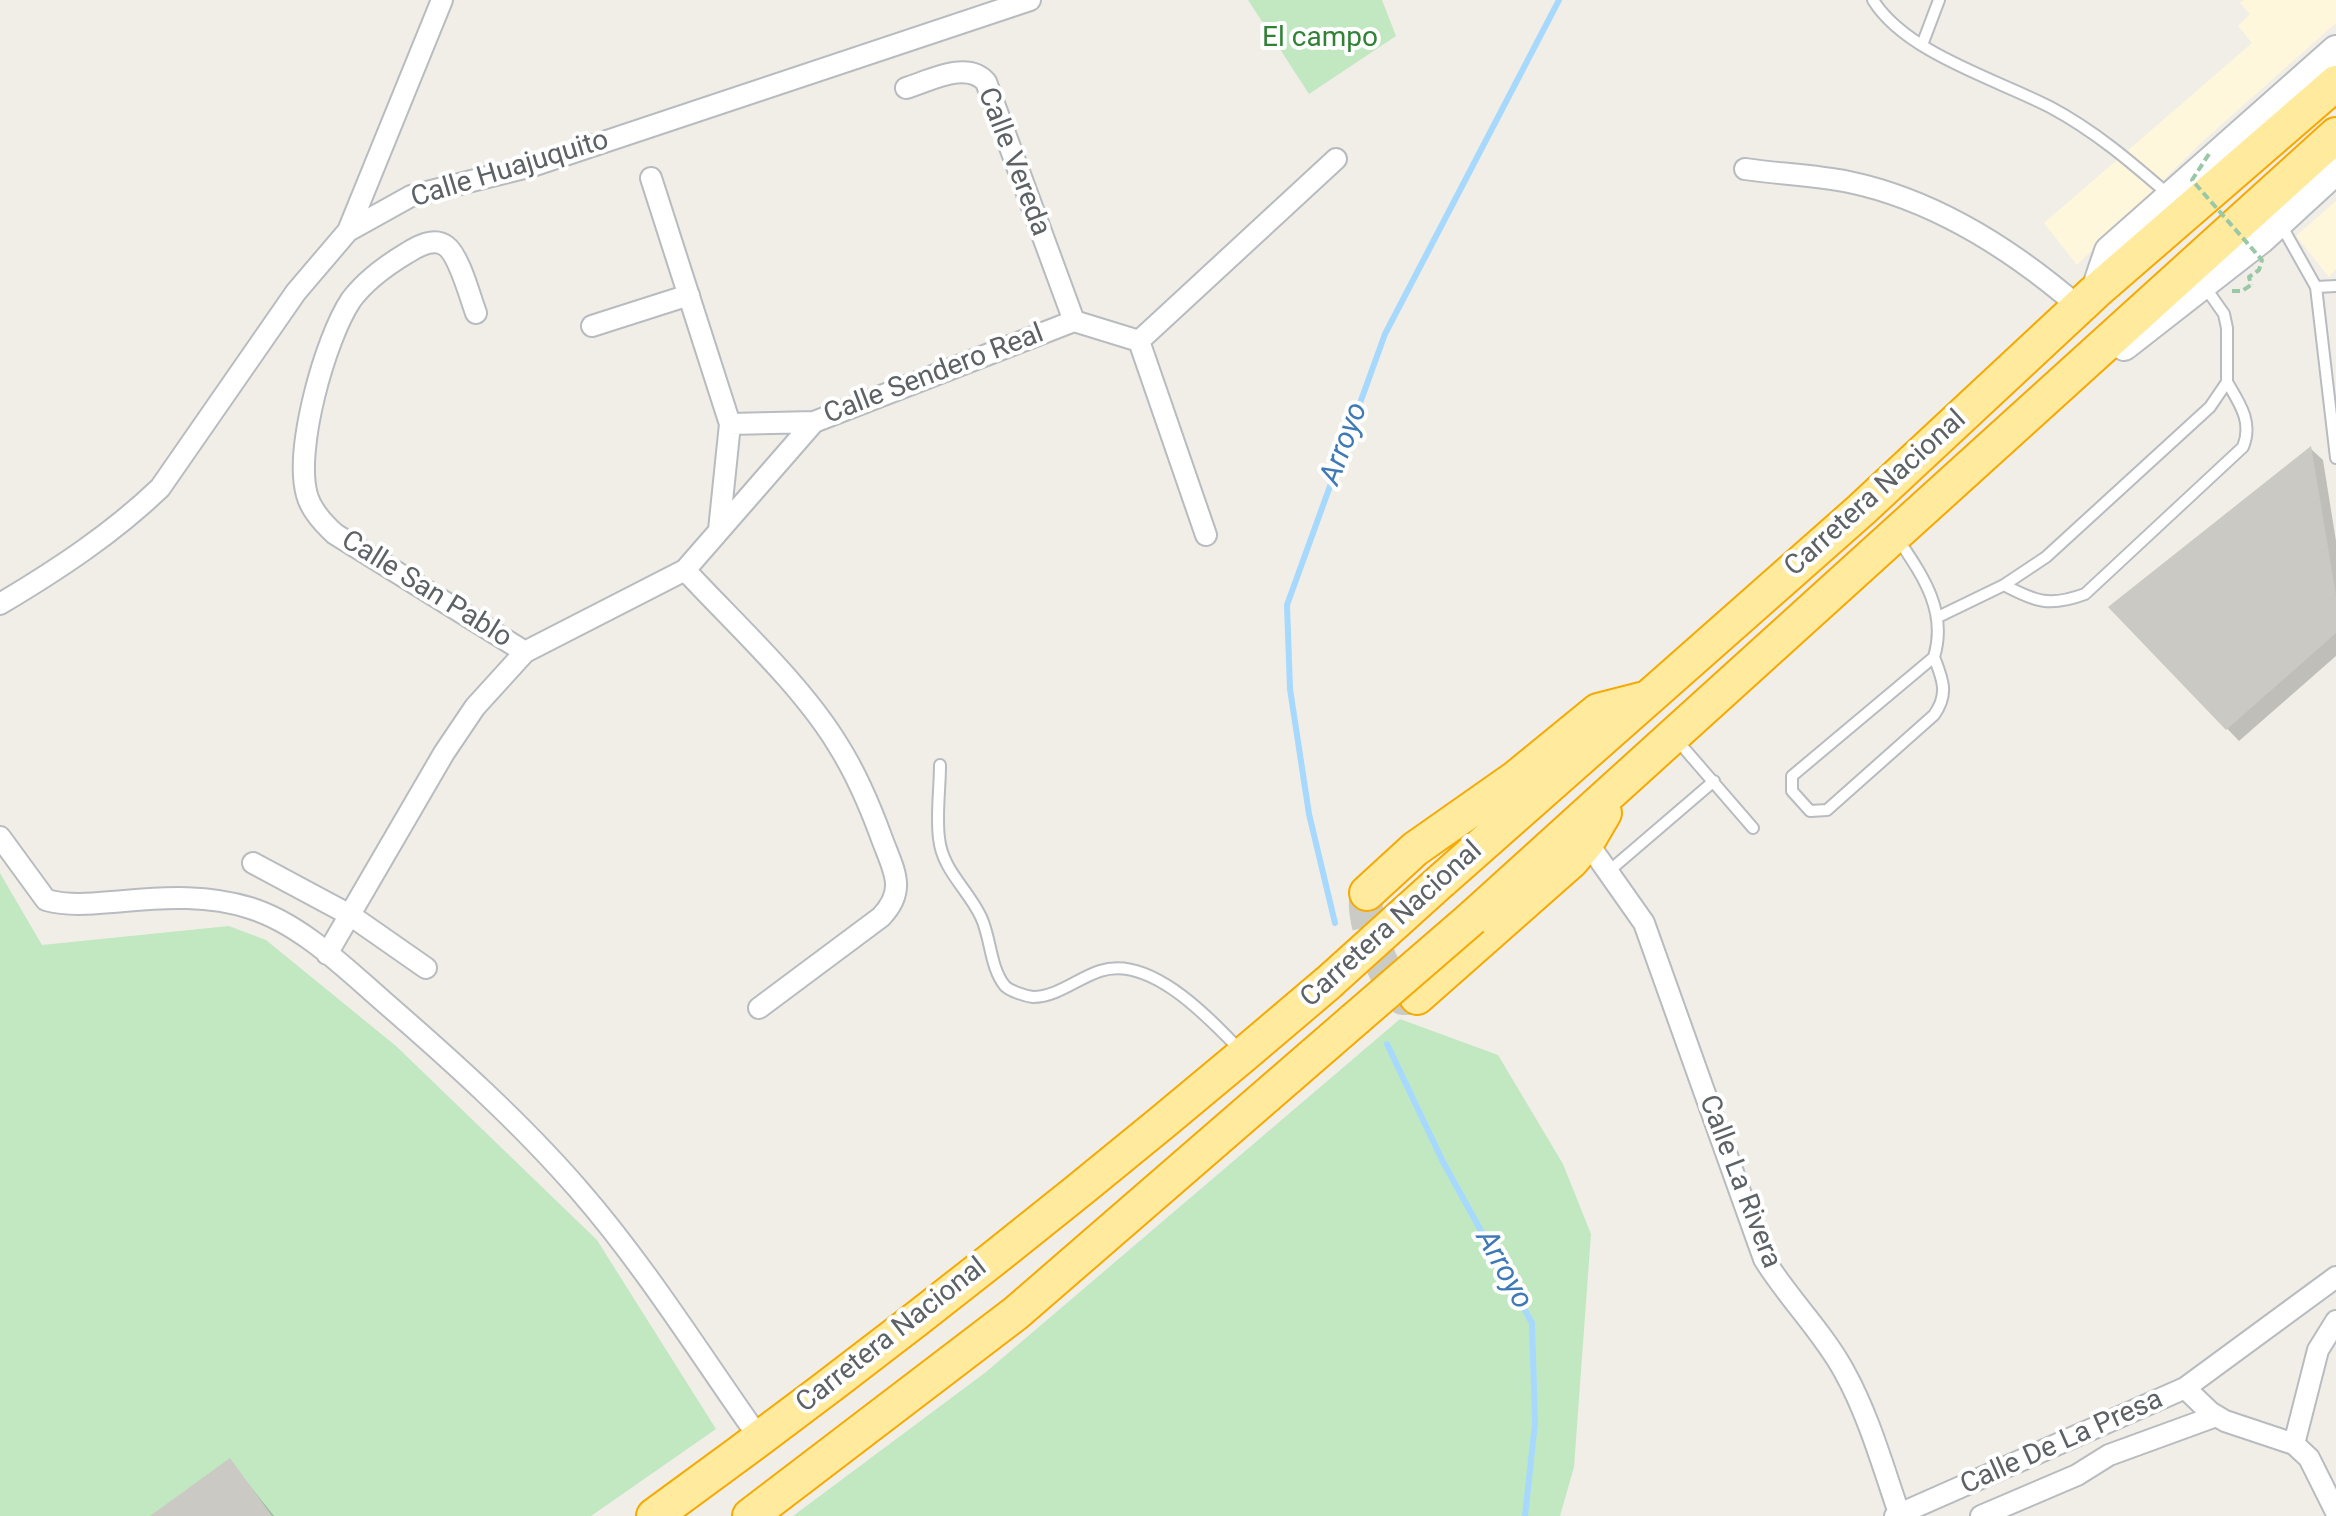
<!DOCTYPE html>
<style>
body{margin:0}
canvas{display:block;background:#f0eee6}
</style>
<canvas width="2336" height="1516"></canvas>
<script>
const context = document.querySelector('canvas').getContext('2d');
context.lineJoin = 'round';
function fill(path, color) {
  context.fillStyle = color;
  context.fill(path, 'evenodd');
}
function stroke(path, color, width, dash) {
  context.strokeStyle = color;
  context.lineWidth = width;
  context.lineCap = dash ? 'butt' : 'round';
  context.setLineDash(dash || []);
  context.stroke(path);
}
function drawText(font, color, halo, rows, align = 'center') {
  context.font = font + ' Roboto,sans-serif';
  context.lineWidth = 8;
  context.setLineDash([]);
  context.textBaseline = 'middle';
  context.strokeStyle = halo;
  context.fillStyle = color;
  for (const [text, x, y, turn = 0] of rows) {
    context.save();
    context.translate(x, y);
    context.rotate((+turn || 0) * Math.PI / 180);
    context.textAlign = isNaN(turn) ? turn : align;
    if (halo) context.strokeText(text, 0, 0);
    context.fillText(text, 0, 0);
    context.restore();
  }
}
fill(new Path2D(`
 M2244 0H2336V23L2205 139 2077 265 2044 223 2252 43 2238 26 2250 14 2240 3Z
 M2336 201V269L2329 277 2296 236Z`), '#fff7dc');
fill(new Path2D(`
 M1248 0H1382L1396 36 1309 94Z
 M0 873 42 945 229 926 266 940 396 1046 597 1240 716 1429 591 1516H0Z
 M1400 1019 1498 1055 1563 1164 1591 1234 1574 1467 1560 1516H793L986 1372Z`), '#c2e8c2');
fill(new Path2D(`
 M2311 449 2323 460 2336 541V656L2239 741 2111 607Z
 M230 1461 274 1516H154Z`), '#0003');
stroke(new Path2D(`
 M1335 923 1309 814 1290 689 1287 605 1385 334 1559 0
 M1387 1044 1443 1162 1532 1323 1535 1423 1525 1516`), '#a7d9ff', 6);
fill(new Path2D(`
 M2311 446 2336 596V633L2226 730 2108 607Z
 M230 1458 272 1516H150Z`), '#cbc9c3');
stroke(new Path2D(`
 M1367 893C1360 916 1385 982 1403 998H1415`), '#cbcbc6', 34, [34, 17]);
const service = new Path2D(`
 M1873 0C1906 53 1996 79 2050 107 2095 131 2131 162 2169 195
 M1922 45 1939 0
 M2280 223 2316 287 2336 458
 M2316 287 2336 286
 M1898 539C1922 575 1948 611 1934 657L1792 776V791L1810 811 1827 810 1934 715C1949 694 1943 680 1934 657
 M2004 585C2036 602 2050 607 2085 594L2243 447C2253 422 2240 404 2227 382
 M1938 617 2004 585 2046 557 2210 407 2227 382V328L2224 314 2205 287
 M1676 739 1753 828
 M940 765C940 789 936 815 939 838 942 870 968 889 981 917 991 938 990 968 1005 986 1010 991 1025 996 1033 997 1057 997 1078 978 1100 971 1150 954 1209 1018 1241 1051
 M1609 871 1714 781`);
const minor = new Path2D(`
 M906 88C929 81 967 60 986 82L1074 321
 M1745 169C1779 174 1815 175 1849 182 1935 200 2013 250 2079 307
 M651 178 730 424 719 530
 M348 231 442 0
 M476 313C470 297 459 255 446 246 434 237 418 246 407 253 387 265 365 281 351 300 325 339 294 450 307 495 311 510 324 524 335 534L525 652
 M592 326 689 295
 M1139 341 1206 535
 M730 424 814 422
 M685 570C734 623 801 684 838 745 857 775 870 806 882 839 894 871 907 890 881 917L759 1008
 M0 604C57 570 112 534 160 488L296 292 348 231 411 196 532 166 1030 0
 M0 837 46 900C72 907 98 903 124 901 166 897 209 895 250 908 301 924 344 967 383 1001 451 1060 520 1122 579 1190 646 1267 701 1356 760 1439
 M1587 842 1644 923 1764 1259C1788 1298 1822 1331 1844 1371 1869 1416 1883 1467 1900 1516
 M253 863 350 915 426 968
 M327 954 444 753 475 707 525 652 685 570 814 422 1074 321 1139 341 1336 159
 M2185 1388 2210 1412 2225 1421 2294 1444 2309 1458 2336 1512
 M2294 1444 2318 1350 2336 1321
 M1895 1516 2185 1388 2336 1277
 M1981 1516 2077 1475 2109 1455 2216 1416`);
const secondary = new Path2D(`
 M2095 292 2109 251 2336 50
 M2124 346 2261 239 2336 170`);
const trunk = new Path2D(`
 M1441 881 1861 510 2095 292 2336 83
 M1367 893 1415 849 1516 778 1598 711 1645 699
 M1472 918 2336 135
 M1417 997 1571 861 1587 842 1604 813
 M654 1516C886 1348 1111 1169 1328 983
 M750 1516 1016 1313 1354 1020`);
stroke(service, '#b8bcc0', 14);
stroke(minor, '#b8bcc0', 24);
stroke(secondary, '#b9bdc2', 32);
stroke(trunk, '#f6a900', 38);
stroke(new Path2D(`
 M2232 291H2242L2251 285`), '#99c8a7', 4, [8, 4]);
stroke(service, '#fff', 10);
stroke(minor, '#fff', 20);
stroke(secondary, '#fff', 28);
stroke(trunk, '#ffea9d', 34);
const trunkBridge = new Path2D(`
 M1328 983 1441 881
 M1354 1020 1472 918`);
stroke(trunkBridge, '#f6a900', 38, []);
stroke(new Path2D(`
 M2209 154 2192 180 2262 260 2259 270 2249 277 2251 285`), '#99c8a7', 4, [8, 4]);
stroke(trunkBridge, '#ffea9d', 34);
drawText('28px', '#318235', '#fff', [
 ["El campo",1320,39]
]);
drawText('28px', '#5d6267', '#fff', [
 ["Calle Vereda",1013,162,69],
 ["Calle Huajuquito",510,170,-17],
 ["Calle Sendero Real",934,375,-21],
 ["Carretera Nacional",1876,494,-42],
 ["Calle San Pablo",426,590,32],
 ["Carretera Nacional",1392,925,-42],
 ["Calle La Rivera",1739,1182,69],
 ["Carretera Nacional",892,1336,-38],
 ["Calle De La Presa",2062,1443,-24]
]);
drawText('italic 30px', '#3f79b6', '#fff', [
 ["Arroyo",1345,444,-70],
 ["Arroyo",1503,1270,61]
]);
</script>
